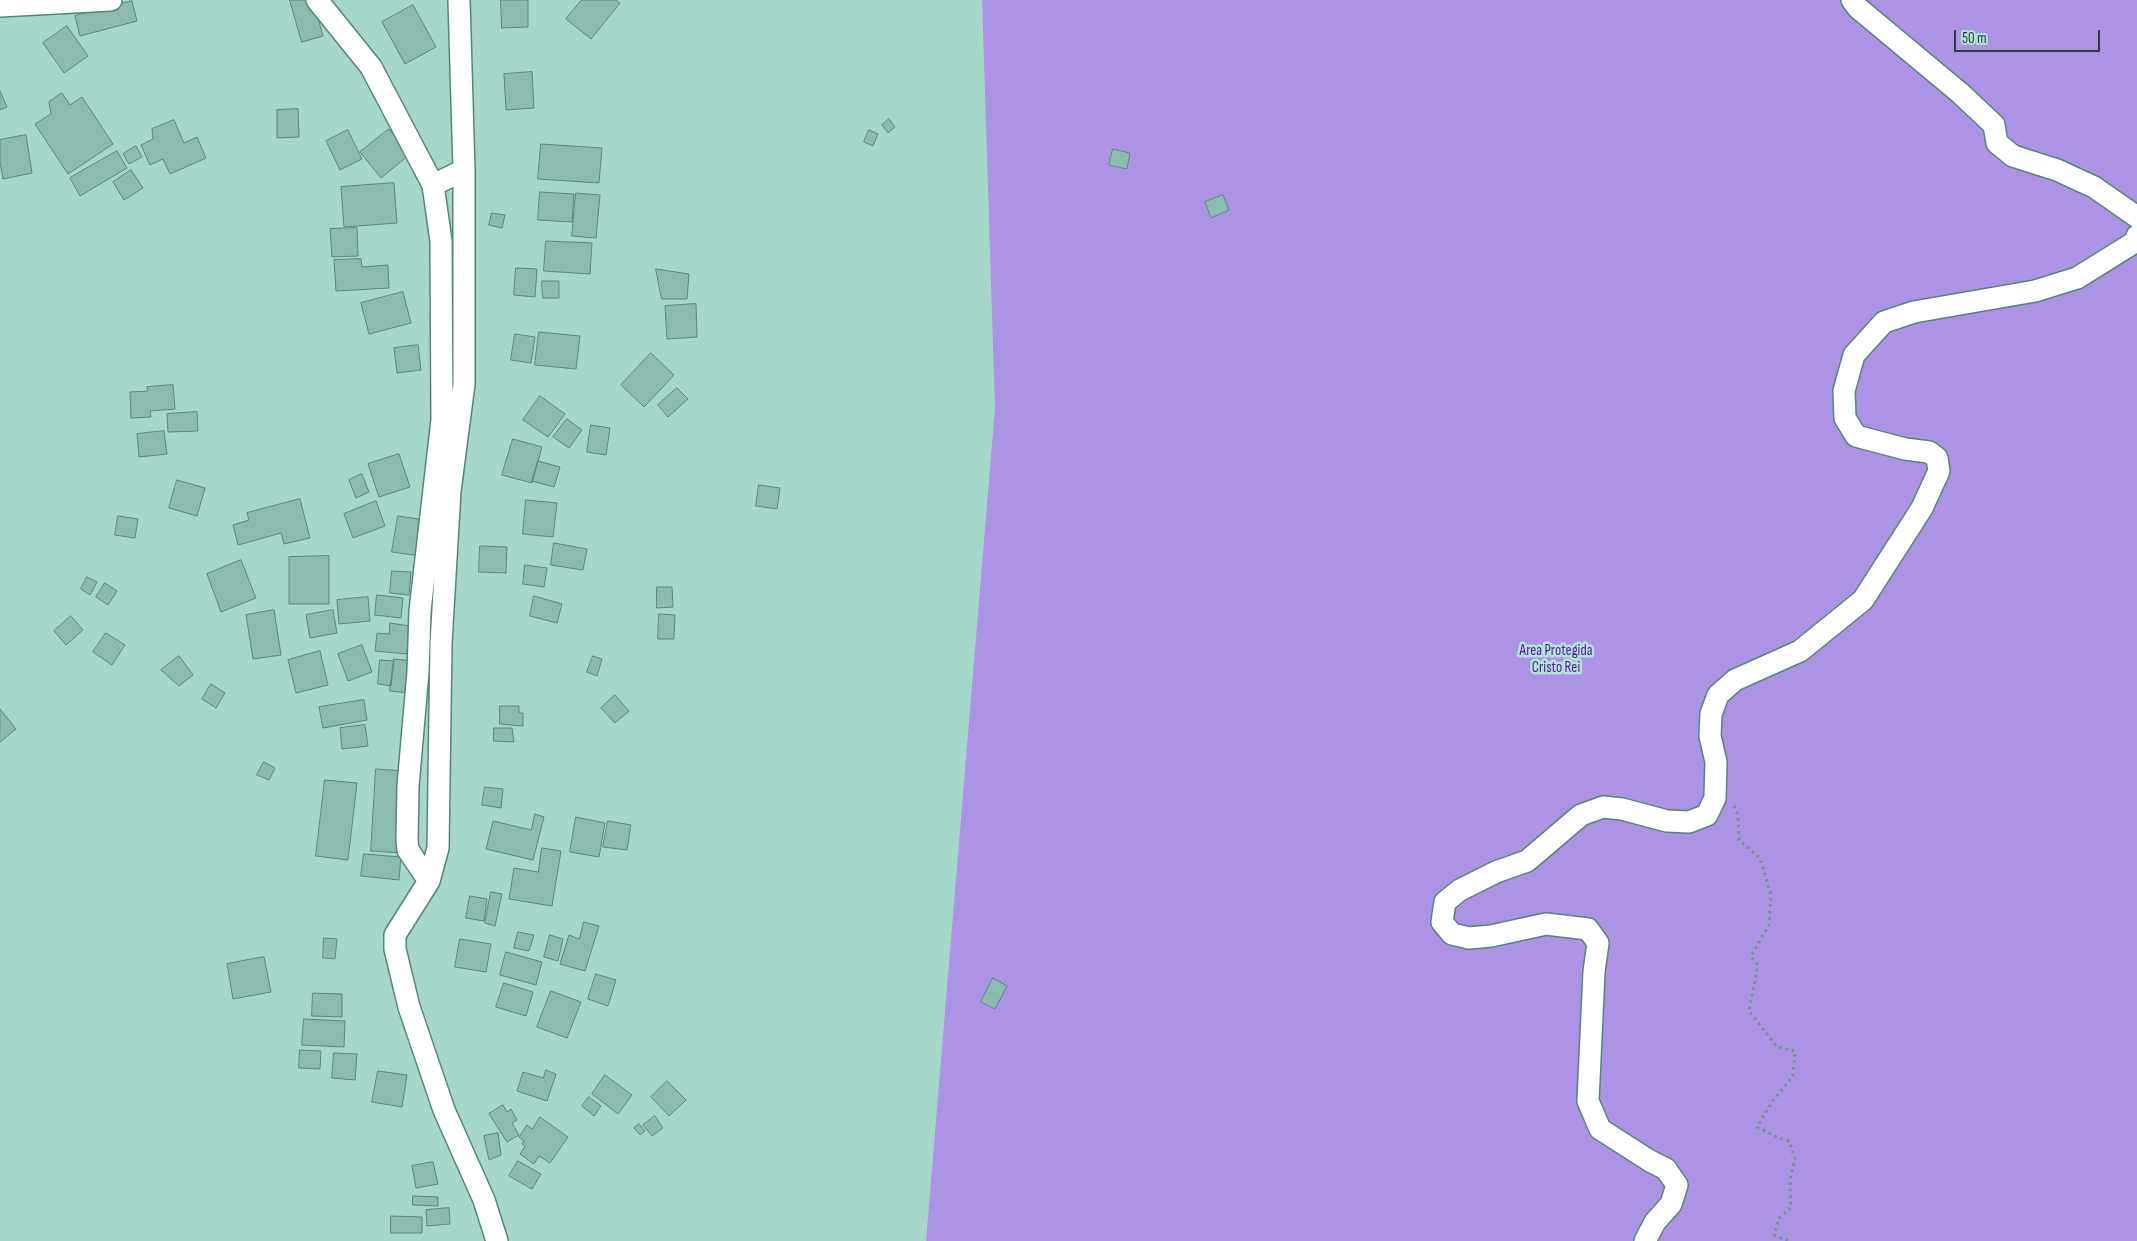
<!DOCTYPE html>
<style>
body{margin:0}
#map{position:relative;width:2137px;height:1241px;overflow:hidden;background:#a6d7cb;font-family:"Sofia Sans Condensed",sans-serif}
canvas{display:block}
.scale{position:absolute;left:1954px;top:30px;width:146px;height:22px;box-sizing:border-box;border:2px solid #2a3e39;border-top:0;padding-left:6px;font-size:15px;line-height:18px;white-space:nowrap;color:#2a3e39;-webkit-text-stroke:4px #b2e4d8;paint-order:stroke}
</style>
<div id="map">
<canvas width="2137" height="1241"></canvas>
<div class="scale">50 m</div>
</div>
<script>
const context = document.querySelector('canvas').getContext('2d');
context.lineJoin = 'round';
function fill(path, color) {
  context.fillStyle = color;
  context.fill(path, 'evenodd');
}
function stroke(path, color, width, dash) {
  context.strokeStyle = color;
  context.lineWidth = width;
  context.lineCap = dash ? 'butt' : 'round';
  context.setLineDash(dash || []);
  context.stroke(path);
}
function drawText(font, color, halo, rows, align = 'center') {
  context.font = font + ' "Sofia Sans Condensed",sans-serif';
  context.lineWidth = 5;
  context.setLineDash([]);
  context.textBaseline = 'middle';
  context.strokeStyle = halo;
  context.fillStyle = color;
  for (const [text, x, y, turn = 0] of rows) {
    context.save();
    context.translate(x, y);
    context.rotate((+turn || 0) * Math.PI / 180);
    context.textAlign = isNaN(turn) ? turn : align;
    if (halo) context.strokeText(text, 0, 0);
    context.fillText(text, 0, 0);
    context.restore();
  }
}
fill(new Path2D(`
 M982 0H2137V1241H926L995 408Z`), '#ad93e6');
const building = new Path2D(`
 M290 0H313L323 36 302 42Z
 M501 0H528V27L502 28Z
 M582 0H616L620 3 591 39 566 19Z
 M132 1 137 21 80 36 75 16Z
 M413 5 436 47 405 64 382 22Z
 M67 26 88 56 64 73 43 43Z
 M532 72 534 108 506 110 504 74Z
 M0 91 7 107 0 110Z
 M62 93 70 105 82 97 113 144 68 174 35 124 51 114 49 102Z
 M298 109 299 137 277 138V110Z
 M889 119 895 127 888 133 882 125Z
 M174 120 184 143 197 137 206 158 170 174 163 159 150 165 141 145 153 139 152 129Z
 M389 129 409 155 381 178 360 152Z
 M348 130 362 159 340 170 326 141Z
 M869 130 878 134 873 146 864 142Z
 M26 135 32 173 3 179 0 162V140Z
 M541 144 602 148 599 183 538 179Z
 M136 146 142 157 129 164 123 154Z
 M1113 149 1130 153 1127 169 1109 165Z
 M117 151 127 168 80 196 70 178Z
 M131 170 143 188 124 200 113 182Z
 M394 183 397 223 344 227 341 187Z
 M540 192 574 194 572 222 538 220Z
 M576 193 600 195 596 238 572 236Z
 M1223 195 1229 210 1211 218 1205 202Z
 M492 213 505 215 502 228 489 225Z
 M357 228 358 256 332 257 330 229Z
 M546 241 592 243 590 274 544 271Z
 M361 259 362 267 388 265 389 288 336 291 334 260Z
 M516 268 537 269 535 297 514 295Z
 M656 269 689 274 687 299H662Z
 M542 281H559V298H543Z
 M403 292 411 323 369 334 361 303Z
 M696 304 697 337 667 339 665 306Z
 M539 332 580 336 576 369 535 365Z
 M515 334 535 337 531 363 511 360Z
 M418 345 421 370 397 373 394 348Z
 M651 353 674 375 644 407 621 385Z
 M173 385 175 409 150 411 151 417 131 418 130 392 148 391 147 387Z
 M677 388 688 399 668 417 658 405Z
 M540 396 565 414 548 437 523 420Z
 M197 412 198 431 168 432 167 414Z
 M567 419 582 430 569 448 553 437Z
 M591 425 610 428 606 455 587 452Z
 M164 431 167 454 139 457 137 434Z
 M513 439 542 447 532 483 502 475Z
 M399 454 410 487 379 497 368 464Z
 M538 461 560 467 554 487 532 481Z
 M362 474 369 492 356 498 349 480Z
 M177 480 205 488 197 516 169 508Z
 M759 485 780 488 777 509 756 506Z
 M300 499 310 538 284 544 281 533 238 545 233 525 249 520 247 513Z
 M526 500 557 503 553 537 523 534Z
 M376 501 385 526 353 538 344 514Z
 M118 516 138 519 135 538 115 535Z
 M398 516 426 520 420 556 392 552Z
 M554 543 587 549 583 570 551 565Z
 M480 546 507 547 506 573 479 572Z
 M329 556V604H289V557Z
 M241 560 256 598 221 612 207 574Z
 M525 565 547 568 544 587 523 584Z
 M392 571 411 572 409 595 390 593Z
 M87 577 97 582 90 595 81 589Z
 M105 583 117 591 108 605 96 597Z
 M657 587H672L673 607 657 608Z
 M377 595 403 598 401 618 375 615Z
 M534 596 562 604 557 623 530 616Z
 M368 597 370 621 339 624 337 600Z
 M274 610 281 655 253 659 246 615Z
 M333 610 337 633 310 638 306 615Z
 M659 614 675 615 674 639H658Z
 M71 616 83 630 66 645 54 631Z
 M390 623 410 626 407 654 375 651 377 633 389 634Z
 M106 633 125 645 112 665 93 652Z
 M362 645 372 672 348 681 338 654Z
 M320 651 328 685 296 693 288 660Z
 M179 656 193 675 179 686 161 670Z
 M593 656 602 659 597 676 587 672Z
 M394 659 413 661 410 693 390 691Z
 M380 660 394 661 391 686 378 684Z
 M211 684 225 693 216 708 202 699Z
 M615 695 629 711 615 723 601 708Z
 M364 700 367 720 323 728 319 707Z
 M500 706H519V713H523V726L500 724Z
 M0 709 16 729 0 742Z
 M365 725 368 746 342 749 340 728Z
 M494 728H512L514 742 494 741Z
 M264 762 275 768 269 780 257 775Z
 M376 769 406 771 402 853 371 851Z
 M325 780 357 783 348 860 316 856Z
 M485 787 503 789 501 808 482 805Z
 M535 814 544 817 533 860 486 849 493 821 531 830Z
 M576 817 605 823 599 857 570 852Z
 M608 821 631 825 627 850 603 847Z
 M542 848 561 851 552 906 509 899 514 868 538 872Z
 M364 854 401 857 399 880 361 876Z
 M491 892 502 894 495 926 485 923Z
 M470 896 487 899 484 921 466 918Z
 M584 922 599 926 585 971 560 964 569 935 579 939Z
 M518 932 534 935 529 951 514 948Z
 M550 935 563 939 558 961 544 957Z
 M324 938 337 939 335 959 323 958Z
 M460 939 491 944 486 972 455 967Z
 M506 952 542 962 536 985 500 975Z
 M264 957 271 992 233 999 227 964Z
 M596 974 616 980 608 1006 588 999Z
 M993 978 1007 986 995 1009 981 1002Z
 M504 983 533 992 526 1016 496 1007Z
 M551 991 581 1002 567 1038 537 1027Z
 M313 993 342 994V1017L312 1016Z
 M304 1019 345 1021 344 1047 302 1045Z
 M300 1050 321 1051 320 1069 299 1068Z
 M334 1053 357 1054 355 1080 332 1078Z
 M546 1070 556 1074 547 1101 517 1091 523 1072 543 1078Z
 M378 1071 407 1075 402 1107 372 1102Z
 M605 1075 632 1095 618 1114 592 1094Z
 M667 1081 686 1100 669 1116 651 1097Z
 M589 1097 601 1106 594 1116 582 1106Z
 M503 1105 507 1112 511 1109 517 1120 512 1123 519 1135 507 1142 489 1114Z
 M655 1116 663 1128 652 1136 643 1125Z
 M540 1117 568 1137 550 1163 539 1156 534 1164 520 1154 525 1146 522 1144 524 1141 519 1137 527 1125 532 1129Z
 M639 1124 645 1131 640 1135 634 1128Z
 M498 1133 501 1155 489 1160 484 1136Z
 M518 1161 541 1174 532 1189 509 1176Z
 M433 1162 438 1184 416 1188 412 1166Z
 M413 1196 438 1197V1206L413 1205Z
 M449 1208 450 1224 427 1226 426 1210Z
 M391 1216 422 1217V1233H391Z`);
fill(building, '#8cbcb0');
stroke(building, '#58877c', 1);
const minor = new Path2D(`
 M317 0 371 67 433 185 441 241 442 420 420 611 418 672 408 786 407 840 408 850 429 881
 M1852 0 1858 8 1960 93 1994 125 1997 143 2013 156 2057 170 2094 187 2137 217
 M0 6 111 0
 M464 170V384L450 491 441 643 438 848 429 881 395 935V949L409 1007 444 1110 484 1200 497 1241
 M433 185 464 170 459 0
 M1645 1241 1655 1222 1671 1204 1677 1185 1666 1169 1650 1161 1600 1129 1588 1101 1594 972 1598 943 1588 929 1546 924 1491 936 1469 938 1452 934 1442 922 1445 902 1460 890 1496 872 1527 861 1581 815 1603 807 1622 809 1667 821 1689 822 1707 815 1715 798 1716 762 1710 736 1711 714 1718 695 1735 680 1800 651 1863 600 1922 508 1939 471 1937 458 1929 452 1905 449 1856 436 1845 418 1844 391 1854 355 1884 322 1914 312 2035 291 2077 278 2135 242 2137 236`);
stroke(minor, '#55847a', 24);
stroke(new Path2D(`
 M1734 806 1738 815 1739 840 1760 858 1771 895 1769 925 1751 956 1758 965 1749 1011 1777 1047 1795 1051 1793 1076 1772 1102 1757 1127 1779 1138 1789 1141 1795 1159 1790 1180 1791 1208 1779 1218 1774 1235 1788 1241`), '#6f938a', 3, [2.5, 4]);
stroke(minor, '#fff', 21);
drawText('15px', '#56149d', '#b2e4d8', [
 ["Area Protegida",1556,651],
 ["Cristo Rei",1556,668]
]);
</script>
